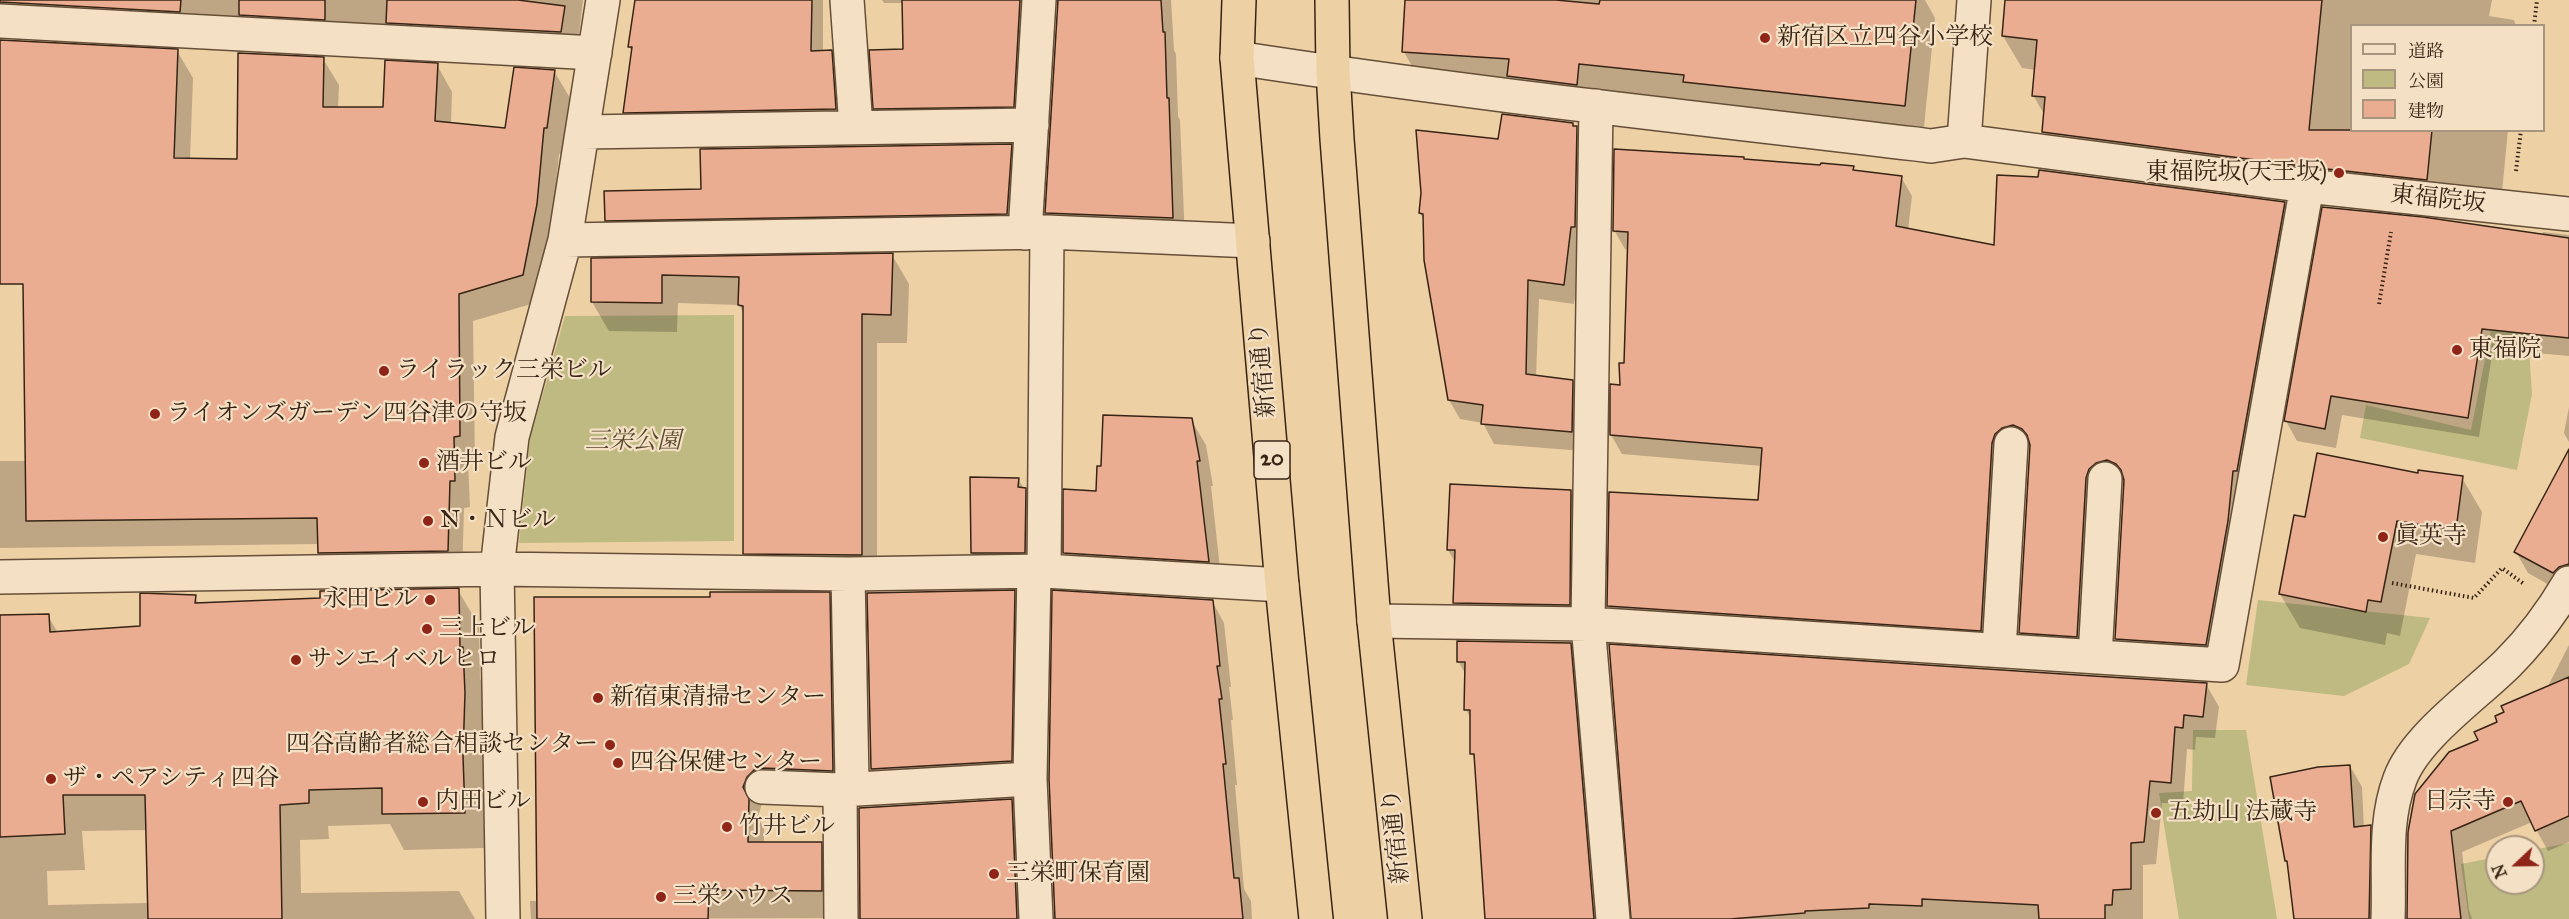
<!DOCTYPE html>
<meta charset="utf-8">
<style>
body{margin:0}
#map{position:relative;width:2569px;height:919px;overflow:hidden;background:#eed0a5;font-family:"IM FELL Great Primer","Noto Serif JP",serif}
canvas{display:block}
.legend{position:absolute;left:2350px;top:24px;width:195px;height:108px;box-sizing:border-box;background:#f4e0c4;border:2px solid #a8957e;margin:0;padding:8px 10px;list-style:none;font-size:18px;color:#372415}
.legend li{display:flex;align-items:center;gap:12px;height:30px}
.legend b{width:30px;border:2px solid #a8957e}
.north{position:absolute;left:2485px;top:835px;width:60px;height:60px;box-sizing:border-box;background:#f4e0c4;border:2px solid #a8957e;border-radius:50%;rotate:248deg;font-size:16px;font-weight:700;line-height:24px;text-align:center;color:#372415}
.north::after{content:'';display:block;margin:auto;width:21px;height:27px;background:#8f2418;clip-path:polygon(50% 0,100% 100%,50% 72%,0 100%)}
</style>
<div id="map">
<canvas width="2569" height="919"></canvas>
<ul class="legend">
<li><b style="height:8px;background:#f4e0c4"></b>道路</li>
<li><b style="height:16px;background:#bfb982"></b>公園</li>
<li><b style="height:16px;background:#eaad91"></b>建物</li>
</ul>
<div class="north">N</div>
</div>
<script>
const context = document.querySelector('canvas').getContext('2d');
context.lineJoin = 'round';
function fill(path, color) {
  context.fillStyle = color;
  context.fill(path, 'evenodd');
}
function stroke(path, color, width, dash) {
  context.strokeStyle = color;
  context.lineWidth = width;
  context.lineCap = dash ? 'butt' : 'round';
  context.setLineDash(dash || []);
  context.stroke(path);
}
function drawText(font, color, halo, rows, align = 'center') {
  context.font = font + ' "IM FELL Great Primer","Noto Serif JP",serif';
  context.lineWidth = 4.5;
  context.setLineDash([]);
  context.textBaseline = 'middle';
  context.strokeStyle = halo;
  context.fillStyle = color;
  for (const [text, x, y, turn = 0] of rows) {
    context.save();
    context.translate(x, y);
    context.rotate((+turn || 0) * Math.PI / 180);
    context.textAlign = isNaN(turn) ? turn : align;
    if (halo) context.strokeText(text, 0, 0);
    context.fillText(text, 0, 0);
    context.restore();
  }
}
fill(new Path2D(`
 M734 315V541L519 543 530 439 565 316Z
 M2491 329 2528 333 2532 394 2517 470 2360 438 2366 405 2471 430Z
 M2258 600 2430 618 2409 664 2344 696 2246 685Z
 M2193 730H2246L2277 919H2179L2159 793 2192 791Z
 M2569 843V919H2469L2461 864 2497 857V883H2533V850Z`), '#bfb982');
fill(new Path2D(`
 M0 0H583L576 59 0 37Z
 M636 0H823V52H831L843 73 847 130 637 133 625 112 633 53 629 47Z
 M882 0H1171L1174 50 1176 54 1178 116 1180 120 1185 239 1059 234 1047 213 1059 4 1054 2 1025 127 887 129 875 108 905 51 903 3H884Z
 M1407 0H1925L1935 18 1923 137 1422 84 1404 52Z
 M2007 0H2492L2489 16 2514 20 2516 26H2352V130H2508L2502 192 2063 165 2044 132 2045 116 2033 95 2036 70 2022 68 2003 36Z
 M0 41 177 51 193 78 190 160 238 161 323 59 339 85 338 108 385 109 437 65 452 92 451 124 507 130 554 71 570 98 562 154H559L551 232 538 302 473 321 475 463H468L470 507 464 508 462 577 335 579 320 553 319 544 0 548V461H27L22 119H0Z
 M1572 124 1587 147 1582 246 1574 304 1539 299 1536 377 1572 381 1583 401V451L1494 444 1483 423 1460 419 1449 400 1424 220 1420 213 1500 140Z
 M1011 146 1019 161 1015 229 615 235 606 220 703 191Z
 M1745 160 1853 168 1855 172 1901 177 1912 196 1908 230 1995 247 2284 203 2295 223 2217 664 2127 658 2116 639 2125 481 2118 479 2088 655 2031 652 2020 633 2031 447 2024 444 1992 649 1620 625 1609 606 1760 502 1762 466 1622 454 1611 435 1626 364 1629 250 1625 249 1614 230Z
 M2543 232 2569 235V356L2493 349 2479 437 2342 415 2336 448 2297 441 2286 421 2543 236Z
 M892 255 909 284 907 343H877V583L761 582 745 553V315L739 305 678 303 677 332 609 331 592 302V260Z
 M2569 407V442L2564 433Z
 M1191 420 1206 445 1213 486H1211L1222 587 1079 578 1064 553 1098 492Z
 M2419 475 2462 478 2482 512 2475 563 2416 554 2400 636 2387 633 2385 645 2300 628 2280 594 2306 519Z
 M1018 479 1036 508V571L984 572 973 553Z
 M1451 486 1570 492 1581 511 1579 623 1466 621 1455 602 1456 564 1448 550Z
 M2569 493V590L2565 594 2528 573 2516 552Z
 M458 590 479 626 480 679 483 684 484 730 483 793 485 848 404 850 390 824 328 826 329 839 300 840 301 893 459 891 475 919H0V617L48 616 58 633 141 627 195 597 199 604 322 600ZM147 830 149 903 48 905 47 871 85 870 82 831Z
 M1014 592 1024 610 1021 779 882 787 872 769 869 594Z
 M829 594 845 622 848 798H770L762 804 758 816 764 829V843L821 844 837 871V918L531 919 530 901H538L712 598Z
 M1212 601 1224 623 1231 687H1229L1233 720H1231L1237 785H1235L1244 889 1251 901 1252 919H1056Z
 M1570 644 1583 666 1604 919H1486L1476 761 1472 754V720L1466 710V675L1458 661Z
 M2569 645V842L2548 851 2532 822 2462 852 2469 910 2472 919H2408L2480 741 2499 723 2547 688Z
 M2206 684 2219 707 2215 738 2196 737 2195 750 2187 749 2183 804 2162 803 2156 864 2143 865V919H1633Z
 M2350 766 2362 787 2364 828 2370 827 2382 848 2381 919H2295L2290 867 2286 861Z
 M1011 800 1024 822 1028 919H861Z`), '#0003');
const building = new Path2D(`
 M0 0H181L180 12 0 2Z
 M239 0H325V20L239 15Z
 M387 0H518L565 6 561 32 386 23Z
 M635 0H812L811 51 832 50 836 109 623 113 632 47H628Z
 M902 0H1020L1014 107 873 109 869 50 903 49Z
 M1058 0H1161L1163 32H1165L1167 98H1169L1173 218 1045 213Z
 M1405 0H1556L1599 4 1600 0H1916L1905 106 1683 82 1684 75 1579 64 1577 85 1507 76 1509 59 1402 52Z
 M2005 0H2322L2309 130H2432L2427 180 2309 167 2042 132 2045 97 2032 96 2037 40 2002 36Z
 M0 40 178 49 174 158 237 159 238 53 324 57 323 107H383L385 60 438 63 435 121 505 128 514 67 555 70 547 128H544L537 204 523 275 459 294 460 436 454 437 455 481H450L448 551 318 553 317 518 26 521 23 284H0Z
 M1502 114 1573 123V126H1577L1575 227H1571L1564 285 1528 280 1526 374 1573 380 1572 432 1481 424 1483 405 1448 400 1424 260 1423 214 1419 213 1421 193 1416 130 1498 139Z
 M1012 144 1007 214 605 221 604 191 701 189 700 149Z
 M1614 149 1744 157V159L1820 165 1821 163 1854 166 1853 170 1902 176 1896 226 1994 245 1997 175 2038 177 2039 170 2285 202 2237 471H2233L2228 521 2206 645 2115 639 2124 480 2121 470 2116 464 2107 460 2096 463 2089 469 2086 478 2077 637 2019 633 2030 445 2027 435 2022 429 2013 425 2002 428 1995 434 1992 443 1981 631 1607 606 1609 492 1758 500 1762 448 1610 435V384L1620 385 1619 363H1624L1628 232 1613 231Z
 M2322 207 2423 217 2569 238V338L2482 329 2468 418 2331 396 2325 429 2284 421Z
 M893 253 891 315 862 314V555L743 554V306L738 305 739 277 662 275V303L591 302V258Z
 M1103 415 1192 418 1200 461H1197L1209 562 1063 553V489L1096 491 1097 466H1101Z
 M2569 449V564L2559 567 2553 573 2514 552Z
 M2317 453 2418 473V470L2463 476 2456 530 2397 521 2381 602 2368 600 2366 612 2279 594 2294 515 2305 517Z
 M970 477 1019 478 1018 487 1026 488 1025 553H971Z
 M1450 484 1571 490 1570 605 1453 603 1455 550H1447Z
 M459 588 460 647H463L465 693 463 756 465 813 382 814V788L309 790V803L280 805 282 919H148L145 795H63L65 834 0 837V615L49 614 50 632 140 626V593L196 595 195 603 320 598V591Z
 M1015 590 1012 761 871 769 867 593Z
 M1052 590 1213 600 1220 666H1217L1222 699H1219L1226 764H1223L1234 878H1239L1243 919H1055L1049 779Z
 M710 592H830L833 771 762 768 754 770 747 777 743 787 749 799 748 842H822V891L709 890 708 919H537L534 597H710Z
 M1457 641 1571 643 1594 919H1485L1474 754H1470V710H1464L1465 662H1457Z
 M1609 644 2093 676 2207 683 2203 717 2184 715 2183 728 2175 727 2171 783 2150 781 2144 842 2131 843V889L2113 890 2112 905H2105V919H2039L2038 905 1922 899V906L1869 904V908L1805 911V913L1730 919H1631Z
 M2569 677V816L2535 831 2521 801 2451 831 2461 919H2407L2408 832 2415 794 2449 752 2478 740 2474 732 2497 722 2495 716 2504 712 2501 706Z
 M2350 765 2354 827 2371 825 2369 919H2294L2287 861H2285L2270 777 2318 767Z
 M1012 799 1017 919H860L859 808Z`);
fill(building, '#eaad91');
stroke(building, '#372415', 1.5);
const minor = new Path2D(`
 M847 0 856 127
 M0 21 595 53
 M1237 58C1463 93 1690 117 1916 144L1931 146 1964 141 2307 186 2569 214
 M1596 106 1588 624 1613 919
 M583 132 1032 125
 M1964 141 1974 0
 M1025 233 1039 0
 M565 240 1047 232 1253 241
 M1044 571 1047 232
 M0 577 497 569 848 574 1044 571 1282 585
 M1374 621 1588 624 2222 665 2307 186
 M1999 650 2011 444
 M2095 657 2105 479
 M1030 779 1034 571
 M762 787 840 790 852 781 848 574
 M503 919 497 569 512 437 565 240 603 0
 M841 919 840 790 1030 779 1036 919
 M2388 919C2390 872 2383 823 2400 779 2415 737 2476 695 2508 663 2532 639 2552 612 2569 583`);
const highway = new Path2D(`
 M1239 0 1237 58 1243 130 1282 585 1316 919
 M1332 0 1333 72 1337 139 1374 621 1405 919`);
stroke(minor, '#654f39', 36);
stroke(highway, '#372415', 36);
stroke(new Path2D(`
 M2534 26 2537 0
 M2516 171 2521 130
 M2379 304 2391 232
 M2392 583 2474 598 2502 568 2524 584`), '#372415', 4, [1.5, 3]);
stroke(minor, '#f4e0c4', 33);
stroke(highway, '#eed0a5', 33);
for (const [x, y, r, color] of [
 [1765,38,6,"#8f2418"],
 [2339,173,6,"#8f2418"],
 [2457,350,6,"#8f2418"],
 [384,371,6,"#8f2418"],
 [155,414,6,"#8f2418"],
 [424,463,6,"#8f2418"],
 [428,521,6,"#8f2418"],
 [2383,537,6,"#8f2418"],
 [430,600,6,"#8f2418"],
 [427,629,6,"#8f2418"],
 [296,660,6,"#8f2418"],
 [598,698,6,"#8f2418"],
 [610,745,6,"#8f2418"],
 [618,763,6,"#8f2418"],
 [51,779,6,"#8f2418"],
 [423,802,6,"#8f2418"],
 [2508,802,6,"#8f2418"],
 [2156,813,6,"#8f2418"],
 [727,827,6,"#8f2418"],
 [994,874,6,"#8f2418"],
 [661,897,6,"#8f2418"]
]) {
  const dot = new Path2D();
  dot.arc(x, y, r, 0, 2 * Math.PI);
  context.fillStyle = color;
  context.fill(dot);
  stroke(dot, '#f4e0c4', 2);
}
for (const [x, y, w] of [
 [1272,460,36]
]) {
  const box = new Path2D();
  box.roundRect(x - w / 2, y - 19, w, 38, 4.5);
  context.fillStyle = '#f4e0c4';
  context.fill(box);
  stroke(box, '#372415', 1.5);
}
drawText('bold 22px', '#372415', null, [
 ["20",1272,460]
]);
drawText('24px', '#372415', '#f4e0c4', [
 ["新宿区立四谷小学校",1777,38],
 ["東福院坂(天王坂)",2327,173,"right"],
 ["東福院",2469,350],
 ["ライラック三栄ビル",396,371],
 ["ライオンズガーデン四谷津の守坂",167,414],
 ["酒井ビル",436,463],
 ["N・Ｎビル",440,521],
 ["眞英寺",2395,537],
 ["永田ビル",418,600,"right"],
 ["三上ビル",439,629],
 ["サンエイベルヒロ",308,660],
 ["新宿東清掃センター",610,698],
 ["四谷高齢者総合相談センター",598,745,"right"],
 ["四谷保健センター",630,763],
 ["ザ・ペアシティ四谷",63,779],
 ["内田ビル",435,802],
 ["日宗寺",2496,802,"right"],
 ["五劫山 法蔵寺",2168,813],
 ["竹井ビル",739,827],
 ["三栄町保育園",1006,874],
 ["三栄ハウス",673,897]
], 'left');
drawText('24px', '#372415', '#f4e0c4', [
 ["東福院坂",2438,200,6],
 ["新宿通り",1264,370,-95],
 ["新宿通り",1397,836,-96]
]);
drawText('italic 24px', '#594930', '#f4e0c4', [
 ["三栄公園",633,442]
]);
</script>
